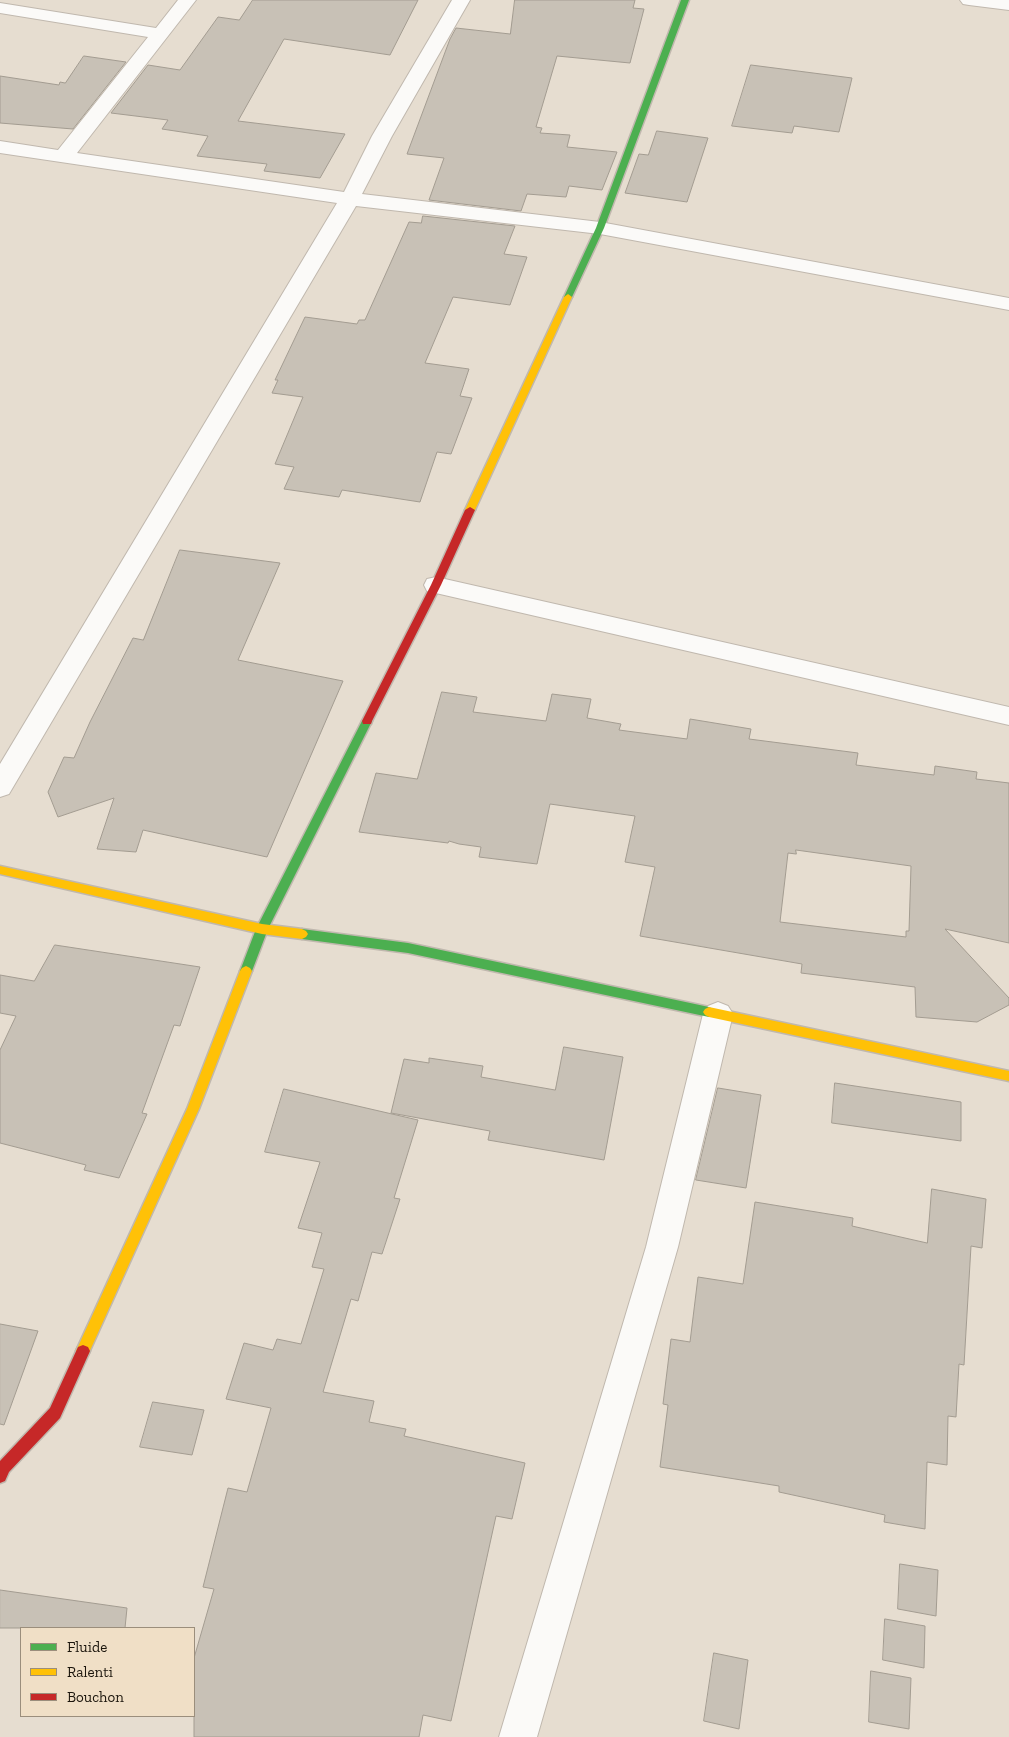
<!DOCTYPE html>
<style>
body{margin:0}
#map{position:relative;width:1009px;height:1737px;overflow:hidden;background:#e6ddd0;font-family:"Zilla Slab",serif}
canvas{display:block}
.legend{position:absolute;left:20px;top:1627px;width:175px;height:90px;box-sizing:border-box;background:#f0dfc6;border:1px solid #9b8e7c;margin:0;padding:6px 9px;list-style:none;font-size:15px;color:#1b150c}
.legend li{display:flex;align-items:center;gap:10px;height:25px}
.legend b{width:25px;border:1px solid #9b8e7c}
</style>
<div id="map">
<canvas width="1009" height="1737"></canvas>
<ul class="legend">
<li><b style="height:6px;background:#4caf50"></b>Fluide</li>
<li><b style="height:6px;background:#ffc107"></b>Ralenti</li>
<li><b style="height:6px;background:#c62828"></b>Bouchon</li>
</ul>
</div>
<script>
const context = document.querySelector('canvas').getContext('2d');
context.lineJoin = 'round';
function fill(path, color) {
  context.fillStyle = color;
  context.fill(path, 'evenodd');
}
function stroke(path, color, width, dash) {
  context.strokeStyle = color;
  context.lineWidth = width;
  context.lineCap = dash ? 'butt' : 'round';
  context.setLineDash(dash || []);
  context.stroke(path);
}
const building = new Path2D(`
 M253 0H418L390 55 284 39 238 121 345 134 320 178 264 171 267 164 197 156 208 136 162 129 168 120 111 113 148 65 180 70 218 17 239 20Z
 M515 0H635L633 8 644 9 630 63 557 56 536 127 542 128 540 133 570 135 567 147 617 152 602 190 569 186 566 197 527 194 521 211 429 200 444 158 407 154 450 39 456 28 510 34Z
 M84 56 126 62 73 129 0 123V76L59 85 60 82 65 83Z
 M751 65 852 78 839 132 794 126 792 133 732 126Z
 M657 131 708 138 687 202 625 193 639 154 648 155Z
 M423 216 515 226 504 254 527 257 510 305 453 297 425 363 469 369 460 396 472 398 451 454 437 452 420 502 342 490 339 497 284 489 294 467 275 464 303 397 272 393 278 380H275L305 317 357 324 359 320H365L409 222 421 223Z
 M180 550 280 563 238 660 343 681 267 857 143 830 136 852 97 849 114 798 58 817 48 792 64 757 74 758 90 722 133 638 143 640Z
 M442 692 477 697 473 712 546 721 552 694 591 699 587 718 621 724 619 730 687 739 690 719 751 729 749 739 858 753 856 765 934 775 935 766 977 772 976 779 1009 783V943L945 929 1009 998V1005L977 1022 916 1017 915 987 801 973 802 964 640 936 655 867 625 862 635 816 550 804 537 864 479 857 481 847 459 844 449 841 448 843 359 832 376 773 417 779ZM796 850 911 866 909 931H906V937L780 922 788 853 796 854Z
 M55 945 200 967 180 1026 174 1025 142 1113 147 1114 119 1178 84 1170 86 1165 0 1143V1050L16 1016 0 1013V975L34 981Z
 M564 1047 623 1057 604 1160 488 1140 490 1131 391 1113 404 1059 429 1063V1058L483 1066 481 1077 555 1090Z
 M835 1083 961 1102V1141L832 1123Z
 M718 1088 761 1095 746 1188 696 1180Z
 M284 1089 418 1120 394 1198 400 1199 382 1254 372 1252 358 1301 351 1299 323 1392 374 1401 369 1422 406 1429 404 1436 525 1463 512 1519 496 1516 451 1721 423 1715 419 1737H194V1658L214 1589 203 1587 228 1488 247 1492 271 1408 226 1399 244 1343 273 1350 277 1339 301 1344 324 1269 312 1267 322 1233 298 1228 320 1162 265 1152Z
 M932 1189 986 1199 982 1248 971 1246 964 1365 959 1364 956 1417 948 1416 947 1465 927 1462 925 1529 884 1522 885 1515 779 1492V1486L660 1467 668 1405 663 1404 671 1339 690 1342 698 1277 743 1284 755 1202 853 1218 852 1226 927 1243Z
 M0 1324 38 1331 4 1425 0 1424Z
 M153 1402 204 1410 192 1455 140 1447Z
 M900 1564 938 1570 936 1616 898 1609Z
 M0 1590 127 1608 125 1628H0Z
 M885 1619 925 1626 924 1668 883 1660Z
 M714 1653 748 1660 739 1729 704 1721Z
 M871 1671 911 1678 909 1729 869 1722Z`);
fill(building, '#c8c1b6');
stroke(building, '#a39c91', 1);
const street = new Path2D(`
 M178 0H196L77 153 344 192 372 136 452 0H470L392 136 362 194 600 222 1009 298V310L600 234 356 206 9 794 0 797V764L337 203 0 153V141L58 150 148 37 0 13V3L156 28Z
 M960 0H1009V10L969 5 963 4Z
 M436 577 1009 707V725L427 591 424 585 427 579Z
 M718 1002 728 1006 733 1014 678 1247 537 1737H499L646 1247 703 1014 708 1006Z`);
const fast = new Path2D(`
 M681 0H689L604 228 572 297 568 300 565 299 564 297 596 228Z
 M367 717 372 721 268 929 252 971 250 974H242L240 971 256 929 362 721Z
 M302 929 408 943 709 1007 713 1009 715 1012 713 1015 709 1017 408 953 302 939 298 937 296 934 298 931Z`);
const slow = new Path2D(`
 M568 294 572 297 475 510 470 513 467 512 465 510 564 297Z
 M0 866 262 924 302 929 306 931 308 934 306 937 302 939 262 934 0 874Z
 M246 966 250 968 252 971 199 1109 88 1355 83 1357 78 1355 76 1351 187 1109 240 971 242 968Z
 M709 1007 1009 1071V1081L709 1017 705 1015 703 1012 705 1009Z`);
const jam = new Path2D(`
 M470 507 475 510 441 585 372 721 371 724H363L362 721 431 585 465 510Z
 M83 1345 88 1347 90 1351 60 1418 9 1472 5 1481 0 1483V1461L50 1408 78 1347Z`);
stroke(street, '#c0b8ae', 2);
stroke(fast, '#c0b8ae', 3);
stroke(slow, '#c0b8ae', 3);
stroke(jam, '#c0b8ae', 3);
fill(street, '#fbfaf8');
fill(fast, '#4caf50');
fill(slow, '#ffc107');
fill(jam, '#c62828');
</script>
